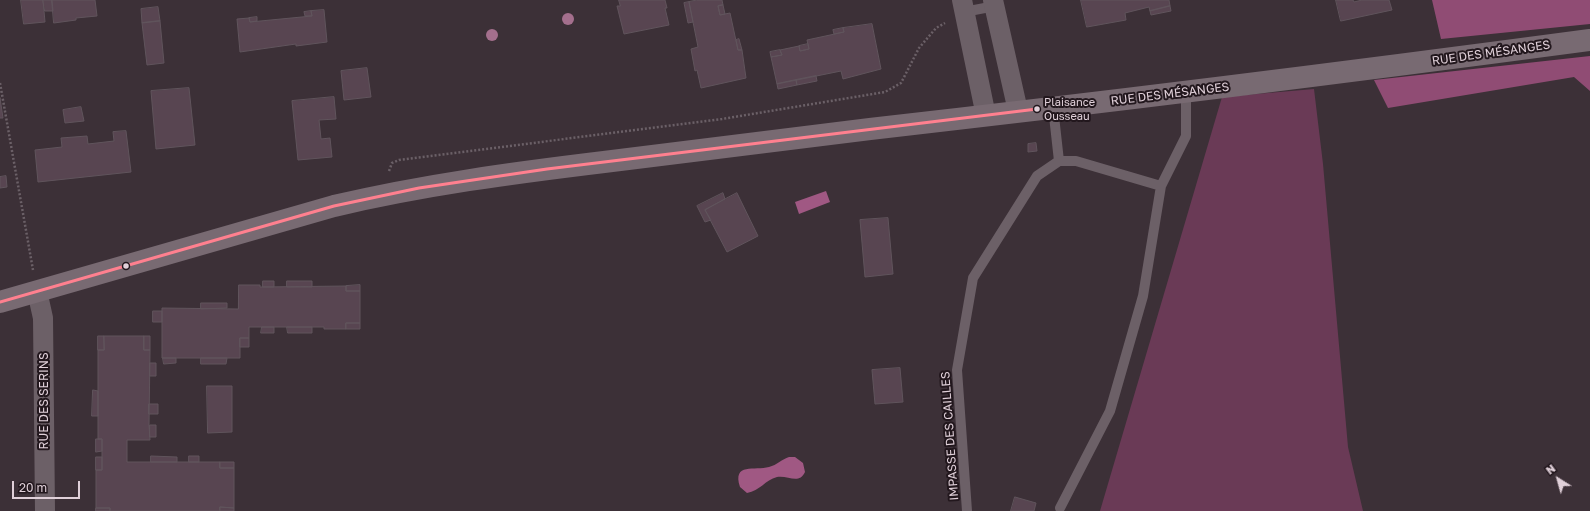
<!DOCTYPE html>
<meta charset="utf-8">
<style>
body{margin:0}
#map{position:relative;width:1590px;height:511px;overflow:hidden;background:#3c3037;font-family:"Golos Text",sans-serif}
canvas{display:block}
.north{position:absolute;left:1538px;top:459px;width:40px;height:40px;-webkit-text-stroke:3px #22171d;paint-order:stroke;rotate:323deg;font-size:11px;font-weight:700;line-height:16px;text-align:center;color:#e0d0d9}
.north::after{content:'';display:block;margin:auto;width:14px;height:18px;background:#e0d0d9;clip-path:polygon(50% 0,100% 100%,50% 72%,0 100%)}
.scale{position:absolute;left:12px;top:481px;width:68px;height:18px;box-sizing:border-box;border:2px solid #e0d0d9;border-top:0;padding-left:5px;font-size:12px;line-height:14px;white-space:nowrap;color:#e0d0d9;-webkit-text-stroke:3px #22171d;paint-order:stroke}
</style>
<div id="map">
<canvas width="1590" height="511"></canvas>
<div class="north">N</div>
<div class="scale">20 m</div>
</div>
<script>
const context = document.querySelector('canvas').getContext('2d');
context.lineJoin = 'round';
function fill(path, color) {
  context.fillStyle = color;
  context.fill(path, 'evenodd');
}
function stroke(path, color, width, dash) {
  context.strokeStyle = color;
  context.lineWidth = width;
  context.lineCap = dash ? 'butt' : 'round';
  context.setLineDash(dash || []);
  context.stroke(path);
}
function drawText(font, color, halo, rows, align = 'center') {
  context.font = font + ' "Golos Text",sans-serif';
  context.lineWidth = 4;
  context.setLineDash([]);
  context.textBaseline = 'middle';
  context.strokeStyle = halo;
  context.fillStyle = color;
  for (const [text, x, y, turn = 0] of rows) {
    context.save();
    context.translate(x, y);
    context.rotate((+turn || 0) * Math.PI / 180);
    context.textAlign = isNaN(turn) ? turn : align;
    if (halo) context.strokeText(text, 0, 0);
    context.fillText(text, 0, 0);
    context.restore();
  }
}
fill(new Path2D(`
 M1314 89 1323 164 1348 447 1363 511H1100L1222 97Z`), '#6a3a56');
fill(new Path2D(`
 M1432 0H1590V24L1441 39Z
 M1590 56V91L1574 77 1388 108 1374 80Z`), '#904c74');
fill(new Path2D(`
 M826 191 830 202 799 214 795 202Z
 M789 457H795L803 463 805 472C799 485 788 475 777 477 765 480 760 491 747 493L740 487C732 462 755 471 769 467 777 465 782 459 789 457Z`), '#a05883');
const building = new Path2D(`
 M21 0H43L45 22 24 24Z
 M43 0H52L53 11H45Z
 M52 0H95L97 16 76 18V20L54 23Z
 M619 0H665L667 8H665L669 25 624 34 617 6H620Z
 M697 0H722L723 5 718 6 720 15 730 13 738 50H742L746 78 701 88 697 70 695 71 691 49 698 47 689 2Z
 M1081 0H1169L1170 6 1150 11 1149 7 1125 13 1126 20 1087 27Z
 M1336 0H1353L1354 2 1362 0H1389L1392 10 1341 21Z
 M689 2 693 22 688 23 684 3Z
 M723 5 725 14 720 15 718 6Z
 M1170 6 1171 11 1151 15 1150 11Z
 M158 7 160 21 142 23 141 9Z
 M324 10 327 42 296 46V44L240 52 237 19 249 18 250 22 312 16 311 11Z
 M311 11 312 16H305L304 12Z
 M257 17V21L250 22 249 18Z
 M160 21 164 63 147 65 142 23Z
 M872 24 881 69 843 79 841 71 777 84 771 57 782 55 780 50 799 46 800 51 809 49 807 40 844 32 843 28Z
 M843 28 844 32 834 34 833 30Z
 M739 39 742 50H738L736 40Z
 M808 44 809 49 800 51 799 46Z
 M780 50 782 55 771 57 770 52Z
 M367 68 371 97 344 100 341 71Z
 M816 76 817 81 797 85 796 80Z
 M796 80 797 85 778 89 777 84Z
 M189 88 195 145 156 149 151 91Z
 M334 97 336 119 319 120 321 139 330 138 332 157 298 160 292 101Z
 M0 98 3 118H0Z
 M81 107 84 121 65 123 63 110Z
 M126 131 131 172 38 182 35 150 62 147 61 138 87 136 88 144 114 141 113 132Z
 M1036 143 1037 151 1028 152V144Z
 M6 176 7 187 0 188V177Z
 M723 193 725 199 705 210 711 220 705 222 697 206Z
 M737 193 758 236 727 252 705 210Z
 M888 218 893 274 865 277 860 220Z
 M263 281H274V287H263Z
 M287 281H312V287H287Z
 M239 285H260V287H263L346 286V291H360V323H346V329H324V327H249V338H240V358H162V308L238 309Z
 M360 285V291H346V286Z
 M201 303H227V308L201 309Z
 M153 311H162V322H153Z
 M346 323H360V329H346Z
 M262 327H274V333H261Z
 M287 327H312V333H288Z
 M98 336H104V350H98Z
 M104 336H144V350H150L149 425 150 440H127V462H220V468H234V508L220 507V511H110V508H96V470H102V439H98V350H104Z
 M144 336H150V350H144Z
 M240 338H249V347H240Z
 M163 358H176V363L164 364Z
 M201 358H227L226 364H201Z
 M150 363H156V376H150Z
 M900 368 903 402 875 404 872 370Z
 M207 386H232V432L208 433Z
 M93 390 98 391V416H92Z
 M149 404H158V414H149Z
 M150 425H156V437H150Z
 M96 439H102V451L96 452Z
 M151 456 177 457V462H151Z
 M189 456H199V462H189Z
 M96 457H102V470H96Z
 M220 462H234V468H220Z
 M1015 497 1036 503 1034 511H1011Z
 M220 507 234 508V511H220Z
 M96 508H110V511H96Z`);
fill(building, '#584551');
stroke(building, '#60545c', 1);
stroke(new Path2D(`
 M0 83 33 270
 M389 171 392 163 399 160 722 119 885 92 901 83 919 48 936 28 945 23`), '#6b6067', 2.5, [2, 2]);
stroke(new Path2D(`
 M964 12 995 6
 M1053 107 1059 161
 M1060 508 1110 411 1143 296 1161 186 1186 136V92
 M967 511 957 370 973 278 1037 176 1059 161H1076L1161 186`), '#6c6067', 10);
stroke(new Path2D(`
 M962 0 986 116
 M993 0 1018 111
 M37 291 43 318 45 511`), '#6c6067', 20);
stroke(new Path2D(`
 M0 302 334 206C423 185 513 173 604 162 692 151 781 140 870 129 1110 102 1350 72 1590 40`), '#786a72', 22);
stroke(new Path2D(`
 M0 302 334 206 419 188 547 169 1037 109`), '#ff808f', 3);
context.fillStyle = '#a46f8d';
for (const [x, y] of [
 [568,19],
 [492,35]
]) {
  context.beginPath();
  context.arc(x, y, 6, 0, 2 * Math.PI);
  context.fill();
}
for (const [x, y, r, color] of [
 [1037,109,3.5,"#e0d0d9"],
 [126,266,3.5,"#e0d0d9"]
]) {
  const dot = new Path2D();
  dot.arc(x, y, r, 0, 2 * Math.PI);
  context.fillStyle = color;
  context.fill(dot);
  stroke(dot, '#22171d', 1.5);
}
drawText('11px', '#e0d0d9', '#22171d', [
 ["Plaisance",1044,103],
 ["Ousseau",1044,117]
], 'left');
drawText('12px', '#e0d0d9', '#22171d', [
 ["RUE DES MÉSANGES",1491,53,-8],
 ["RUE DES MÉSANGES",1170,94,-7],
 ["RUE DES SERINS",44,401,-90],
 ["IMPASSE DES CAILLES",950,436,-94]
]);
</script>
